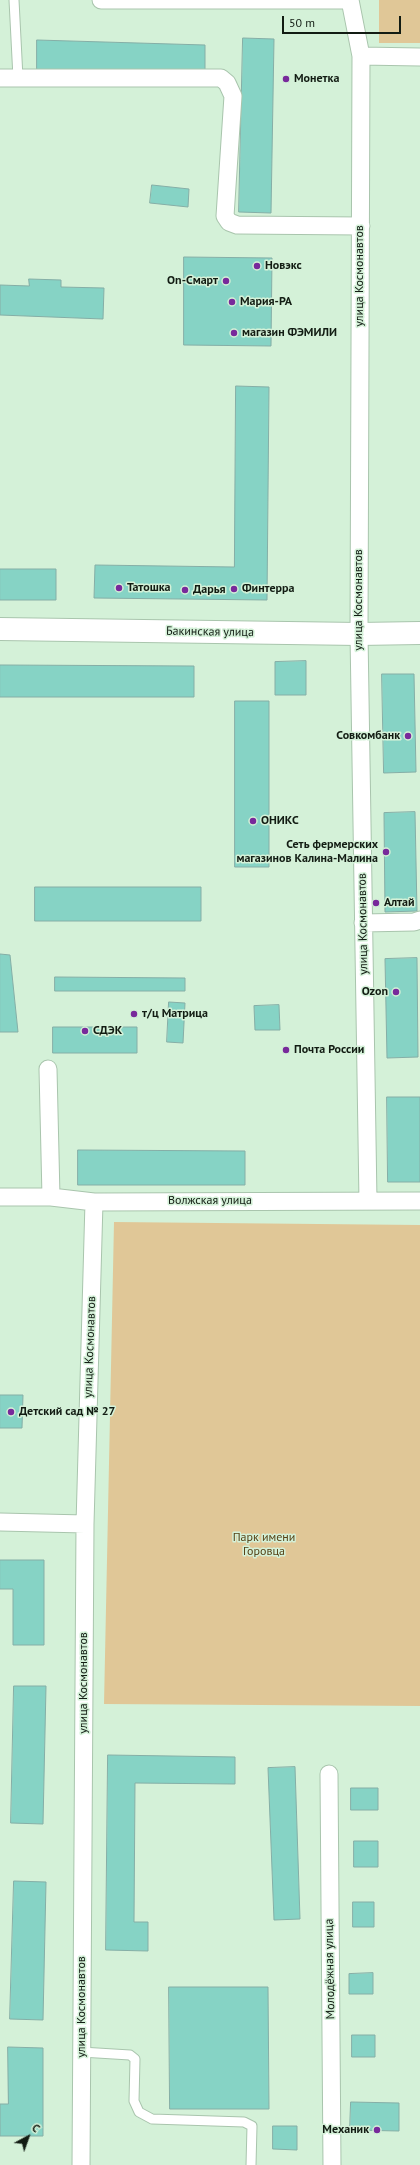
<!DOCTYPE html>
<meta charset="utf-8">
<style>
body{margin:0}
#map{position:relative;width:420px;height:2165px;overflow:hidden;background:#d4f1d8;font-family:"PT Sans",sans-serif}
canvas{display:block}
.north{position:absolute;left:8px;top:2117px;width:40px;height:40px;-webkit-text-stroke:3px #d4f1d8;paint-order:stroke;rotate:41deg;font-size:11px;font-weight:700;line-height:16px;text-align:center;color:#121c13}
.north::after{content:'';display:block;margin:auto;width:14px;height:18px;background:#121c13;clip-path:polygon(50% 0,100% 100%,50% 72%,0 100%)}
.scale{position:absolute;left:282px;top:16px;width:119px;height:18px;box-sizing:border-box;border:2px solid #121c13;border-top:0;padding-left:5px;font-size:12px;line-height:14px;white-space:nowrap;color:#121c13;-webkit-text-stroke:3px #d4f1d8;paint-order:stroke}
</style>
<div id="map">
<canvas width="420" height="2165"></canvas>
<div class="north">С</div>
<div class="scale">50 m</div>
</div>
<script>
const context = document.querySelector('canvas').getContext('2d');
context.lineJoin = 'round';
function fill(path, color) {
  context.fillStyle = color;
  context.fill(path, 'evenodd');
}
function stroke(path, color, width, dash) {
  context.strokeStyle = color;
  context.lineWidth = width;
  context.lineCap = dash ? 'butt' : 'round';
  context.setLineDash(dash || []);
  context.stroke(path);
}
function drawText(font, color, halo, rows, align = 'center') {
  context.font = font + ' "PT Sans",sans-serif';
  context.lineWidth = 3;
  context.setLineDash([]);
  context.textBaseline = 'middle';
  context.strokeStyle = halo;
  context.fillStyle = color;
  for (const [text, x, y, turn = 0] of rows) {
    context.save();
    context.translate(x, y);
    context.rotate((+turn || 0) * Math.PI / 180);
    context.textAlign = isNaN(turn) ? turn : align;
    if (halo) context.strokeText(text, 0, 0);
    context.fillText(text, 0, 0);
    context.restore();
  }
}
fill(new Path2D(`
 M379 0H420V43H379Z
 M114 1222 420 1225V1706L104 1704Z`), '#e0c797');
const building = new Path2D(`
 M243 38 274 39 271 213 239 212Z
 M37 40 205 45V77L37 72Z
 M152 185 189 189 188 207 150 203Z
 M184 257 272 258 271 346 184 345Z
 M29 279 61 280V287L104 288 103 319 0 315V285L29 286Z
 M236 386 269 387 267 600 94 598 95 565 234 567Z
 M0 569H56V600H0Z
 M306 661V695H275V662Z
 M0 665 194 666V697H0Z
 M382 674H414L416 772 384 773Z
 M235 701H269V867H235Z
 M415 812 417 911 385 912 384 813Z
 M35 887H201V921H35Z
 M0 954 10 955 18 1032H0Z
 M417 958 418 1057 387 1058 385 959Z
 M55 977 185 978V991H55Z
 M169 1002 185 1003 183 1043 167 1042Z
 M279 1005 280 1030H255L254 1006Z
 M53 1027H137V1053H53Z
 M387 1097H420V1182H388Z
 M78 1150 245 1151V1185H78Z
 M0 1395H23L22 1428H0Z
 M0 1560H44V1645H13V1589H0Z
 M14 1686H46L43 1824 11 1823Z
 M108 1755 235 1757V1784L135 1783 134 1922H148V1951L106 1950Z
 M295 1767 300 1919 274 1920 268 1768Z
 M351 1788H378V1810H351Z
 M354 1841H378V1867H354Z
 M14 1881 46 1882 43 2020 10 2019Z
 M353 1902H374V1927H353Z
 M373 1973V1994H349V1974Z
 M169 1987H268L269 2109H170Z
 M352 2035H375V2057H352Z
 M8 2047 43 2048V2136H0V2104H8Z
 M351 2102 399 2103V2131L350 2130Z
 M273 2126H297V2150L273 2149Z`);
fill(building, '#86d3c5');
stroke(building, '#85aea6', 1);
const lane = new Path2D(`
 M14 0 18 78
 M81 2052 130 2055 135 2059 134 2101 139 2112 152 2119 244 2122 252 2126 251 2165`);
const street = new Path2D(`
 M101 0H350
 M350 0 361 56 359 634 368 1201
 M361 56 420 57
 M0 78H221L227 83 233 96 225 216 229 222 237 225 361 226
 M363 923 414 922 420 920
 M48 1069 51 1197
 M0 1197H51L94 1202 420 1201
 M0 1522 85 1524
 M329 1774 332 2165
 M81 2165 85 1524 94 1202`);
const secondary = new Path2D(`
 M0 629 359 634 420 633`);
stroke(lane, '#a9c5ad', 11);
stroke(street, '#a9c5ad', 19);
stroke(secondary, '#a9c5ad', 24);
stroke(lane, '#fff', 9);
stroke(street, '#fff', 17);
stroke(secondary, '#fff', 22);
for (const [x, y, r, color] of [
 [286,79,4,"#78299b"],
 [257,266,4,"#78299b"],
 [226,281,4,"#78299b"],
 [232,302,4,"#78299b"],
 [234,333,4,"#78299b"],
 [119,588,4,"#78299b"],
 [234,589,4,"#78299b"],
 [185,590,4,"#78299b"],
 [408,736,4,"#78299b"],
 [253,821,4,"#78299b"],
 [386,852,4,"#78299b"],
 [376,903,4,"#78299b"],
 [396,992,4,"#78299b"],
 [134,1014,4,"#78299b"],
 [85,1031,4,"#78299b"],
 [286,1050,4,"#78299b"],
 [11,1412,4,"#78299b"],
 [377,2130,4,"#78299b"]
]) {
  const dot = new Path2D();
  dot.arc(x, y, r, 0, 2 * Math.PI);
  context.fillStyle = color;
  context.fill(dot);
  stroke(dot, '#d4f1d8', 1.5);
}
drawText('bold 12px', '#121c13', '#d4f1d8', [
 ["Монетка",294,79],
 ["Новэкс",265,266],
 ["On-Смарт",218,281,"right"],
 ["Мария-РА",240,302],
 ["магазин ФЭМИЛИ",242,333],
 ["Татошка",127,588],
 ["Финтерра",242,589],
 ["Дарья",193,590],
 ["Совкомбанк",400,736,"right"],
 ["ОНИКС",261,821],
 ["Сеть фермерских",378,845,"right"],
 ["магазинов Калина-Малина",378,859,"right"],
 ["Алтай",384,903],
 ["Ozon",388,992,"right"],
 ["т/ц Матрица",142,1014],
 ["СДЭК",93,1031],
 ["Почта России",294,1050],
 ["Детский сад № 27",19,1412],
 ["Механик",369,2130,"right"]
], 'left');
drawText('12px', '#121c13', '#d4f1d8', [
 ["улица Космонавтов",360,276,-90],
 ["улица Космонавтов",359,600,-90],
 ["Бакинская улица",210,632,1],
 ["улица Космонавтов",363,924,-91],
 ["Волжская улица",210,1201],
 ["улица Космонавтов",90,1347,-88],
 ["улица Космонавтов",84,1683,-90],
 ["Молодёжная улица",330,1969,-91],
 ["улица Космонавтов",82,2007,-90]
]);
drawText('12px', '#554115', '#d4f1d8', [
 ["Парк имени",264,1538],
 ["Горовца",264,1552]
]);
</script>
